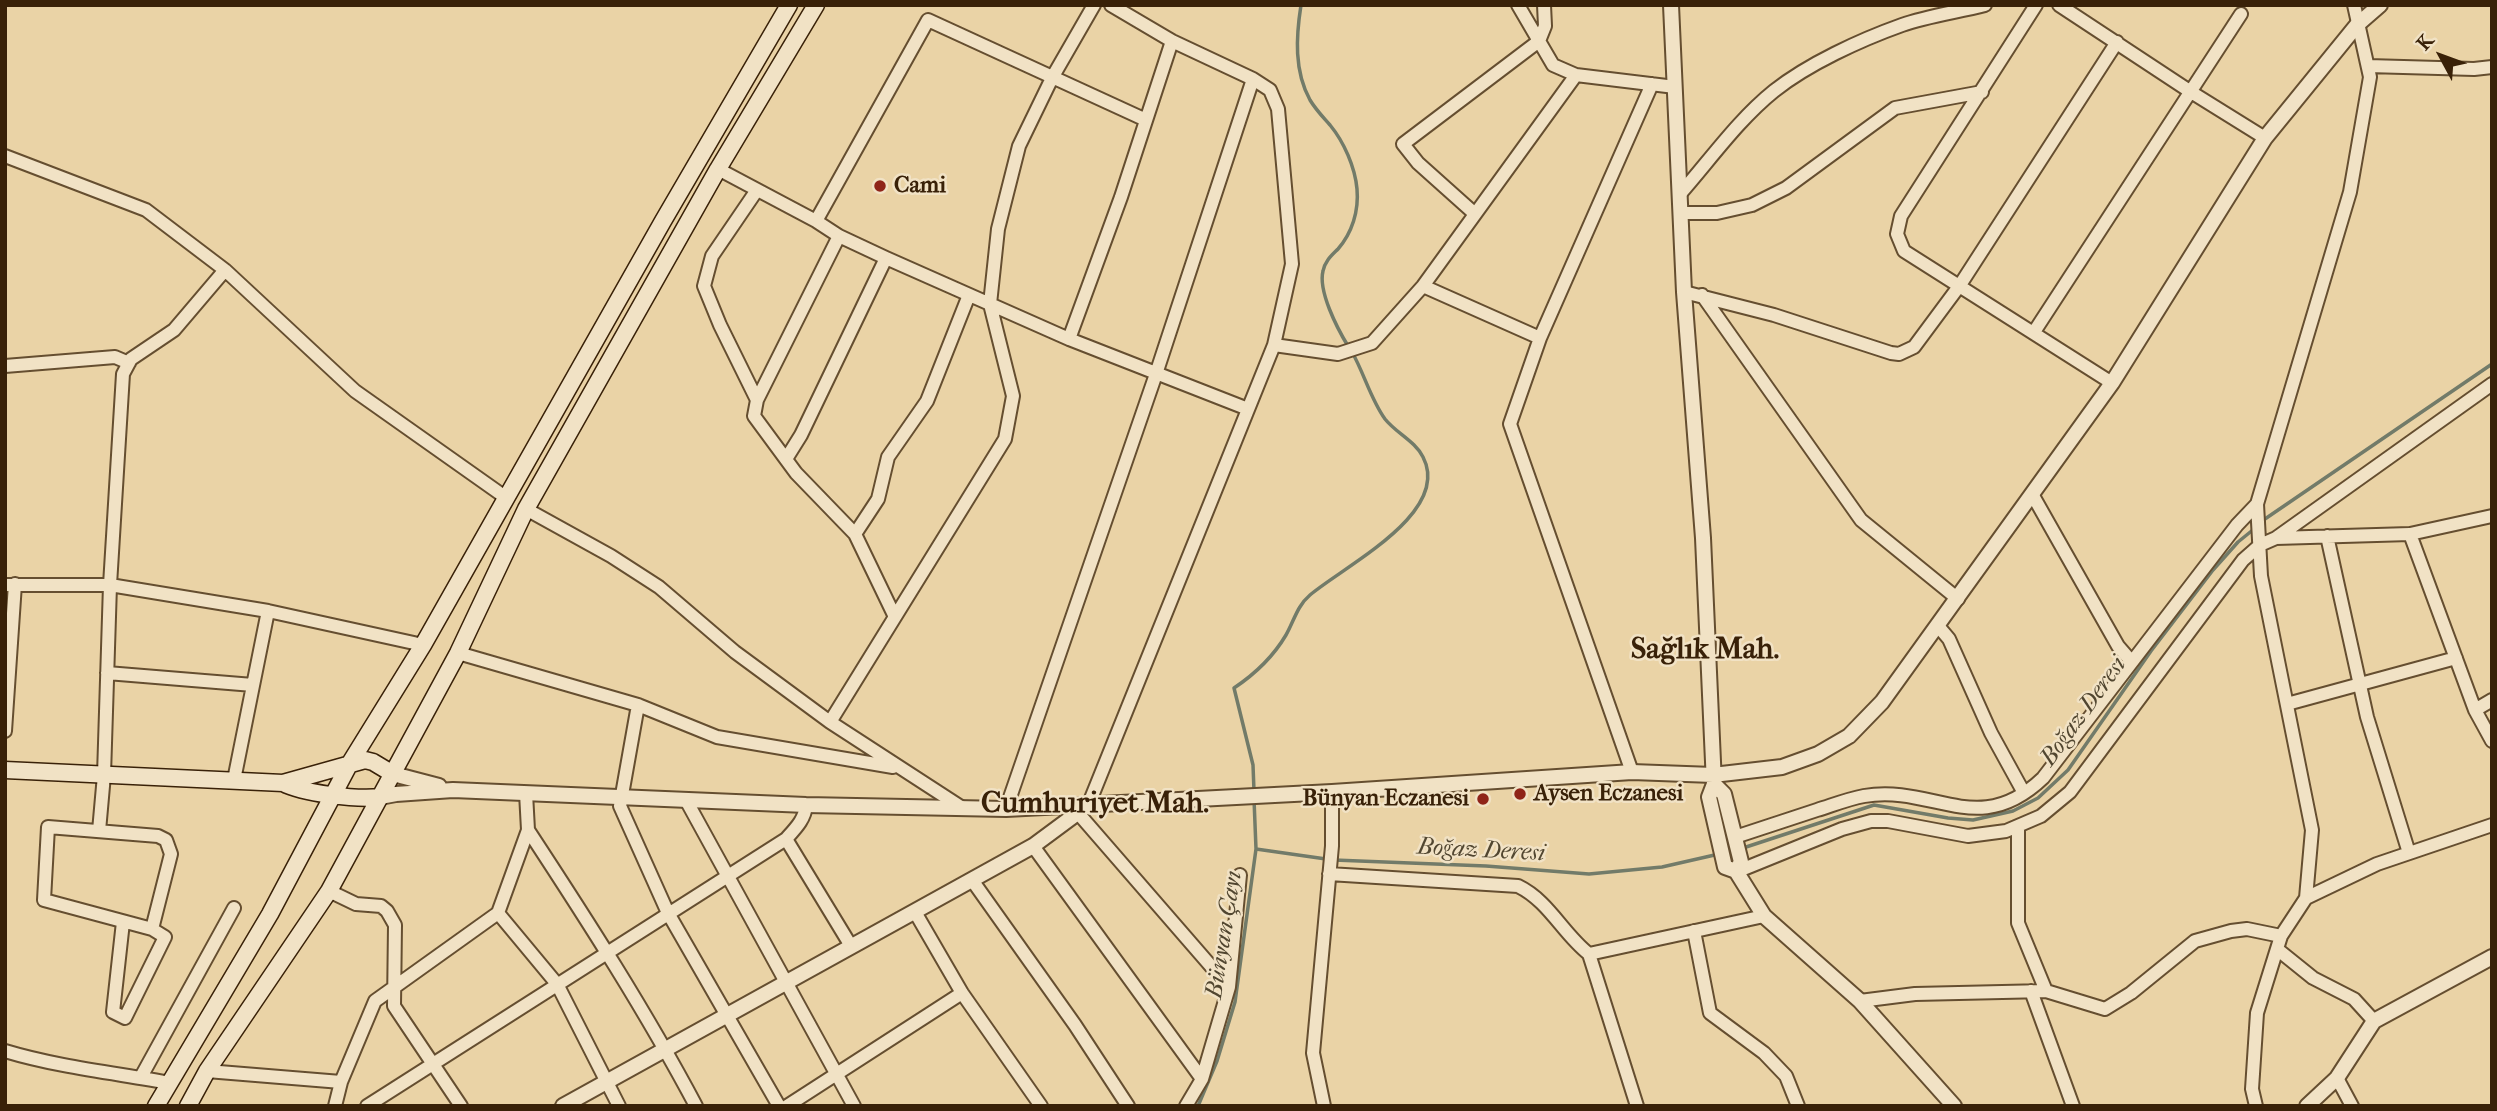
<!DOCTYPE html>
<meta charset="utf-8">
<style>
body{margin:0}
#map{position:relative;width:2497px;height:1111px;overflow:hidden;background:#ead3a6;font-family:"IM FELL French Canon",serif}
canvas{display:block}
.frame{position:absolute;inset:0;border:7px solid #392108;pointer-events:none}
.north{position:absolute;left:2406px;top:21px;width:70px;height:70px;-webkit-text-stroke:5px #f1e2c5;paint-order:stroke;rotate:311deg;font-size:19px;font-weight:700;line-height:28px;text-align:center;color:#392108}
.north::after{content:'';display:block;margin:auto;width:24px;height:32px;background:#392108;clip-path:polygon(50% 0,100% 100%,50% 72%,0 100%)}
</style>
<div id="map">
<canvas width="2497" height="1111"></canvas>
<div class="frame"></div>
<div class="north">K</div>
</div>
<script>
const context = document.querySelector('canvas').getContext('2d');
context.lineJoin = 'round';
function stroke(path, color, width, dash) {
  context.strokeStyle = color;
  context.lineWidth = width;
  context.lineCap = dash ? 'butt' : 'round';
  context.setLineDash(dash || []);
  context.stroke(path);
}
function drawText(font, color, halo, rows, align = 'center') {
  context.font = font + ' "IM FELL French Canon",serif';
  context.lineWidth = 5;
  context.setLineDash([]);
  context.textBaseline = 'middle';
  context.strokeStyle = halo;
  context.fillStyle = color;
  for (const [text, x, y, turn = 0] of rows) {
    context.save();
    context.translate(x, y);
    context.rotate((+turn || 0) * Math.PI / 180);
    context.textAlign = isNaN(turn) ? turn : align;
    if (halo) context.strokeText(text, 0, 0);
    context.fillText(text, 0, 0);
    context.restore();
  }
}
stroke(new Path2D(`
 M1301 5C1296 37 1294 71 1310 100 1316 110 1323 117 1330 125 1344 142 1355 167 1357 189 1359 211 1352 233 1338 249 1331 256 1325 261 1323 271 1318 291 1337 328 1348 346
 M2262 521 2492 364
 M1254 791 1253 765 1234 688C1255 674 1273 657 1286 635 1294 621 1297 606 1310 595 1344 566 1452 513 1423 457 1415 441 1396 433 1385 419 1371 400 1364 373 1352 352
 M1256 849 1326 859
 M1740 849 1874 805 1948 818 1973 820 2013 811 2038 798 2068 770 2151 651 2213 570 2238 542 2254 529
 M1334 860 1486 866 1589 874 1662 867 1719 854
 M1198 1106 1217 1061 1235 1002 1256 849 1254 799`), '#727b69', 3.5);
const minor = new Path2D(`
 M1518 5 1553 65 1576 75 1675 87
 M2036 5 1901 216 1897 234 1904 251 2112 383
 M2059 5 2191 92 2265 138
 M2368 66 2474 69 2492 67
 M5 156 146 210 225 270
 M718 169 816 221 839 236 886 258 1069 339 1248 409
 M1680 194C1710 160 1738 120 1774 91 1808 64 1860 40 1902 25 1928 16 1958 12 1985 5
 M1681 213H1717L1752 205 1786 188 1895 108 1982 92
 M1475 214 1418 163 1403 144 1539 41 1545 26 1544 5
 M816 221 928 20 1146 120
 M839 236 757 400 754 416 796 473 855 534 895 617
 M1423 286 1540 338
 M1684 292 1774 315 1891 353 1899 354 1914 347 1960 285 2117 42
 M1702 295 1861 520 1958 599
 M2034 332 2241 14
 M1069 339 1121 197 1172 41
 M1274 345 1338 354 1372 343 1423 286 1576 75
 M5 366 115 357 129 363
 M757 400 720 325 704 286 712 256 757 190
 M786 459 801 435 886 258
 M2032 494 2118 646 2131 661
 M526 509 611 556 659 587 735 652 830 722 964 809
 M855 534 878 499 888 457 927 401 969 295
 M2410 534 2475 710 2492 741
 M2327 536 2367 717 2409 853
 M2276 538 2410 534 2492 516
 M5 585H110L268 611 423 645
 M1938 626 1949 639 1991 733 2024 793
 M458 653 638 705 717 737 893 767
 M107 673 253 685
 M2287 704 2456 658
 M638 705 620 806 668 913 779 1106
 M2475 710 2492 700
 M830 722 1005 439 1013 396 990 304 998 229 1019 146 1052 78 1094 5
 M5 731 15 584
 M1632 772 1510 424 1540 338 1652 84
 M234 780 268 611
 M686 800 854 1106
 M806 805C805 819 796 828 786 839L851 946
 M1088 806 1274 345 1292 264 1278 109 1270 90 1253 79 1172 41 1111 5
 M1006 809 1156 374 1253 79
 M1078 813 1229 987
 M2018 827V923L2046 991
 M528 830C587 920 645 1010 696 1106
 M99 831 104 775 110 585 123 374 131 359 174 330 225 270 355 391 505 497
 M1735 837C1763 828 1790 819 1817 810 1833 805 1848 799 1864 796 1934 784 1978 840 2043 778L2237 525 2257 504
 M1033 846 1202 1079
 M1736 872 1842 829 1871 821H1888L1968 836 2006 831 2041 816 2070 792 2243 560 2260 545 2276 538 2492 384
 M1329 874 1518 886C1549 901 1563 934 1589 954
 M972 880 1075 1025 1128 1106
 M329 891 356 904 381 906 387 911 395 925 394 1006 461 1106
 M2306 898 2377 864 2492 825
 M915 912 962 993 1041 1106
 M498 913 557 984 619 1106
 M123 922 113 1012 125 1018 165 937 152 929 44 900 48 827 158 836 166 840 171 854 152 929
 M1694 931 1710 1013 1764 1053 1786 1076 1798 1106
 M2277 949 2313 978 2354 999 2374 1021
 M2031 991 2073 1106
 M1860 1001 1915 994 2046 991 2105 1009 2131 993 2195 941 2231 931 2247 929 2281 936
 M5 1051C58 1067 115 1073 170 1083
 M207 1071 341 1082
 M141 1077 234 908
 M2337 1078 2352 1106
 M335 1106 341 1082 375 1001 498 913 528 830 526 793
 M367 1106 786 839
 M787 1106 962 993
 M1186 1106 1202 1079 1229 987 1240 875
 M1324 1106 1313 1053 1332 846V792
 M1637 1106 1589 954 1764 916
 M2256 1106 2252 1089 2257 1013 2281 936 2306 898 2312 830 2261 576 2257 504 2350 192 2370 77 2354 5`);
const tertiary = new Path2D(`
 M1671 5 1684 292 1703 538 1714 784 1709 797 1725 867 1736 871 1764 916 1860 1001 1954 1106
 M393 774 439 786
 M1714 784 1724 794 1741 862 1736 871
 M380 797 396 794 453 790 806 805 1006 809 1332 792 1632 772 1713 775 1782 767 1818 754 1849 736 1882 702 2112 383 2265 138 2357 25 2380 5
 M563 1106 1033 846 1087 806
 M2307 1106 2337 1078 2374 1021 2492 957`);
const secondary = new Path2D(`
 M5 770 283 783C302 793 357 800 380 797
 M283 783 365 760 373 762 393 774
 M156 1106 270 914 350 763 423 645 663 221 789 5
 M188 1106 207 1071 329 891 458 653 526 509 718 169 816 5`);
stroke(minor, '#654e30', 16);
stroke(tertiary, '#654e30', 18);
stroke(secondary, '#392108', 19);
stroke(minor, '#f1e2c5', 12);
stroke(tertiary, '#f1e2c5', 14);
stroke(secondary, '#f1e2c5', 16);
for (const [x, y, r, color] of [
 [880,186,7,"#8f2418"],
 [1520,794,7,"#8f2418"],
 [1483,799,7,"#8f2418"]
]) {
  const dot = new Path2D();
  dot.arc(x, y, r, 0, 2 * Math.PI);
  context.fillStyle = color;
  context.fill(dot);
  stroke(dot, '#f1e2c5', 2.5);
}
drawText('bold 23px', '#392108', '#f1e2c5', [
 ["Cami",894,186],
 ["Aysen Eczanesi",1534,794],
 ["Bünyan Eczanesi",1469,799,"right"]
], 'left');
drawText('italic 24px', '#514630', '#f1e2c5', [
 ["Boğaz Deresi",2084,712,-54],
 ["Boğaz Deresi",1481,851,3],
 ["Bünyan Çayı",1225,935,-81]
]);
drawText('bold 30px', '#392108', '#f1e2c5', [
 ["Sağlık Mah.",1705,651],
 ["Cumhuriyet Mah.",1095,805]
]);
</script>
